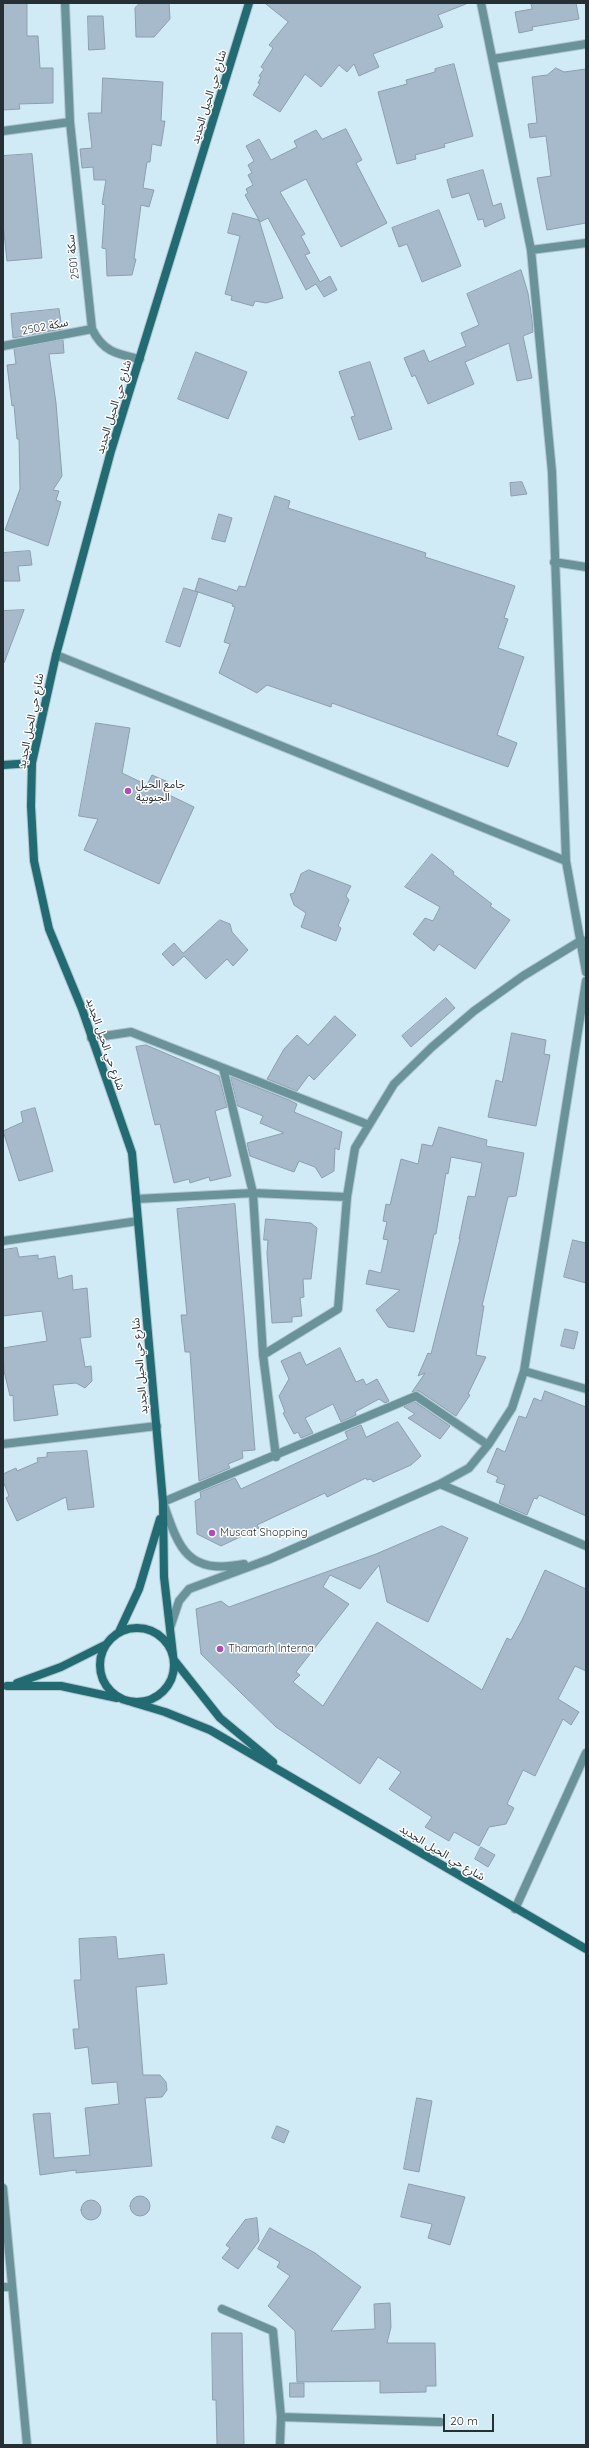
<!DOCTYPE html>
<meta charset="utf-8">
<style>
body{margin:0}
#map{position:relative;width:589px;height:2448px;overflow:hidden;background:#d1ebf6;font-family:Quicksand,sans-serif}
canvas{display:block}
.frame{position:absolute;inset:0;border:4px solid #252f34;pointer-events:none}
.scale{position:absolute;left:443px;top:2414px;width:51px;height:18px;box-sizing:border-box;border:2px solid #252f34;border-top:0;padding-left:5px;font-size:12px;line-height:14px;white-space:nowrap;color:#252f34;-webkit-text-stroke:3px #fff;paint-order:stroke}
</style>
<div id="map">
<canvas width="589" height="2448"></canvas>
<div class="frame"></div>
<div class="scale">20 m</div>
</div>
<script>
const context = document.querySelector('canvas').getContext('2d');
context.lineJoin = 'round';
function fill(path, color) {
  context.fillStyle = color;
  context.fill(path, 'evenodd');
}
function stroke(path, color, width, dash) {
  context.strokeStyle = color;
  context.lineWidth = width;
  context.lineCap = dash ? 'butt' : 'round';
  context.setLineDash(dash || []);
  context.stroke(path);
}
function drawText(font, color, halo, rows, align = 'center') {
  context.font = font + ' Quicksand,"Noto Sans Arabic",sans-serif';
  context.lineWidth = 3;
  context.setLineDash([]);
  context.textBaseline = 'middle';
  context.strokeStyle = halo;
  context.fillStyle = color;
  for (const [text, x, y, turn = 0] of rows) {
    context.save();
    context.translate(x, y);
    context.rotate((+turn || 0) * Math.PI / 180);
    context.textAlign = isNaN(turn) ? turn : align;
    if (halo) context.strokeText(text, 0, 0);
    context.fillText(text, 0, 0);
    context.restore();
  }
}
const building = new Path2D(`
 M27 3V36H38L40 68H53V103L19 104 20 109 3 110V4Z
 M140 3H169L170 19 154 37H136L135 8Z
 M265 3H466V4L438 15 443 27 373 54 379 67 359 76 354 64 347 72 339 65 321 87 305 74 280 112 253 95 260 84 258 83 261 77 259 76 264 69 261 67 273 48 269 45 288 22Z
 M531 3H576L579 19 532 27 533 30 519 33 515 12 532 9Z
 M88 16H103L105 49 89 50Z
 M454 64 473 136 444 144 445 147 415 155 416 159 397 164 378 92 407 84 406 80 435 72V69Z
 M556 68 564 72 586 69V223L547 230 537 178 551 176 546 136 530 138 528 124 537 123 532 77 547 75Z
 M103 78 163 82 161 121H165L161 146 152 144 150 162H147L143 188 154 190 149 207 141 205 134 259H136L132 275 107 276 106 249 102 248 105 205 102 204 106 180H94L93 167 82 168 80 149 92 148 88 113H101Z
 M346 129 362 160 356 163 387 223 341 247 306 179 280 192 305 234 301 236 310 253 305 255 320 282 330 276 337 290 324 297 316 284 306 290 268 218 260 222 245 195 248 193 246 189 253 185 248 175 252 173 248 165 254 161 246 146 259 139 271 160 297 147 294 141 316 130 322 139Z
 M32 154 42 258 7 261 3 224V156Z
 M483 170 493 206 501 203 505 218 485 227 483 219 478 220 469 193 452 198 447 180Z
 M439 210 461 266 422 282 407 244 399 247 392 228Z
 M233 213 259 220 283 298 266 303 255 301 253 306 231 300 232 296 225 294 240 236 228 233Z
 M521 270 528 293 532 320 533 332 523 336 532 378 517 381 509 343 465 362 474 384 428 404 415 375 412 377 404 358 424 350 429 362 466 346 461 333 479 325 467 294Z
 M59 309 62 329 13 338 11 314Z
 M63 340 64 353 49 354 56 403 62 476 53 490 59 491 56 500 61 502 48 546 5 530 20 489 19 439H17L14 405 12 406 7 365 16 364 14 349Z
 M196 352 247 372 228 419 178 399Z
 M370 362 392 429 359 440 351 417 355 416 339 372Z
 M522 482 527 494 511 496 510 483Z
 M275 496 290 501 288 508 426 553 425 557 515 586 504 618 508 619 498 648 524 657 497 735 517 743 508 767 332 703 331 707 267 685 257 693 219 673 230 644 224 642 235 607 232 606 233 604 195 591 199 578 237 591 239 586 245 587Z
 M219 514 232 518 225 542 212 539Z
 M30 551 32 565 18 566 20 581H3V553Z
 M184 588 198 592 180 647 166 642Z
 M24 610 4 663 3 662V611Z
 M96 723 130 728 122 773 147 785 152 775 168 782 163 792 194 807 159 884 84 850 98 819 79 816Z
 M432 854 454 872 453 874 492 904 490 906 510 920 475 969 439 944 434 951 413 934 425 918 433 921 440 907 405 887Z
 M309 870 351 886 346 896 349 900 338 926 341 928 336 941 301 927 306 913 294 905 290 894 294 893 301 874Z
 M220 920 230 924 232 932 248 950 233 966 227 959 206 979 184 956 173 966 162 954 174 943 183 953Z
 M446 998 455 1008 411 1047 402 1036Z
 M335 1016 356 1035 314 1080 309 1075 297 1091 267 1079 284 1049 297 1035 308 1045Z
 M512 1033 546 1040 544 1054 550 1055 536 1126 488 1117 496 1080 502 1082Z
 M146 1045 219 1076 227 1107 215 1111 231 1176 210 1181 209 1177 190 1183 189 1179 174 1183 160 1124 155 1125 136 1047Z
 M231 1077 289 1100 297 1104 294 1112 342 1132 339 1150 335 1148 334 1171 322 1178 315 1167 299 1161 294 1172 250 1156 247 1143 284 1133 260 1123 263 1116 238 1106Z
 M35 1108 53 1171 19 1181 3 1131 23 1122 21 1112Z
 M439 1127 487 1140 486 1146 524 1153 516 1196 508 1197 482 1306H484L476 1355 486 1357 468 1394 470 1395 456 1416 419 1391 412 1392 425 1373 418 1376 428 1353 431 1354 460 1239H459L468 1196 475 1197 482 1163 451 1157 448 1174 446 1173 436 1234H434L414 1332 388 1327 376 1310 400 1290 366 1284 369 1270 381 1273 388 1240 383 1239 387 1222 383 1221 386 1204 390 1205 401 1159 418 1164 422 1144 432 1146Z
 M235 1204 255 1450 242 1451 243 1458 228 1464 230 1468 199 1481 190 1352H185L181 1315H187L177 1209Z
 M266 1219 311 1223 317 1228 311 1279H303L304 1297 300 1298 302 1316 292 1317V1322L272 1323 267 1253 268 1240H264Z
 M573 1240 586 1243V1283L564 1277Z
 M17 1248 19 1257 38 1255V1259L55 1256 58 1279 72 1275 73 1290 87 1288 91 1337 80 1338 85 1367 91 1366 92 1381 85 1388 76 1383 53 1385 58 1415 14 1421 13 1395 10 1396 4 1371 3 1348 47 1341 42 1311 3 1316V1250Z
 M565 1329 578 1332 574 1349 561 1346Z
 M340 1348 356 1382 363 1379 366 1385 377 1379 389 1401 385 1403 379 1399 355 1412 356 1415 341 1422 333 1404 305 1418 313 1433 301 1438 298 1432 294 1434 283 1413 285 1412 279 1396 289 1379 281 1361 300 1352 306 1365Z
 M545 1391 586 1407V1516L539 1495 537 1499 534 1498 527 1515 499 1503 505 1485 496 1482 498 1477 487 1472 497 1448 505 1452 519 1416 526 1418 534 1398 541 1401Z
 M415 1402 450 1426 440 1439 408 1418 415 1414 404 1407Z
 M398 1422 421 1456 411 1465 373 1482 371 1479 367 1480 366 1478 327 1497 325 1493 257 1525 259 1528 221 1546 197 1534 195 1501 201 1498 200 1492 235 1478 241 1489 348 1439 345 1432 361 1425 366 1437Z
 M87 1451 94 1507 68 1510 66 1497 17 1521 6 1498 9 1496 3 1481V1474L16 1468 17 1471 38 1462 37 1458 47 1457V1453Z
 M442 1526 468 1538 428 1622 387 1602 379 1565 360 1589 330 1575 323 1587 349 1604 296 1672 300 1675 293 1682 323 1706 377 1622 482 1690 507 1638 511 1640 522 1620 545 1570 586 1589V1671L575 1666 558 1699 579 1712 571 1725 563 1719 535 1776 523 1770 507 1804 514 1808 506 1824 489 1827 479 1846 454 1832 449 1841 425 1827 432 1817 389 1789 401 1772 378 1757 360 1784 276 1727 201 1654 196 1609 221 1601 229 1607 376 1554Z
 M481 1847 495 1855 488 1867 475 1859Z
 M116 1937 118 1959 164 1954 167 1984 136 1987 143 2075H160L166 2082 167 2090 162 2097 145 2098 152 2166 76 2173V2170L40 2175 33 2114 50 2113 54 2158 90 2155 85 2108 119 2104 117 2082 92 2084 88 2047 75 2049 73 2029H79L74 1980H81L79 1939Z
 M417 2098 432 2101 419 2172 404 2169Z
 M277 2126 289 2131 284 2143 272 2138Z
 M409 2184 465 2197 450 2245 428 2238 432 2224 401 2217Z
 M130 2206a10 10 0 1 1 20 0a10 10 0 1 1-20 0Z
 M81 2210a10 10 0 1 1 20 0a10 10 0 1 1-20 0Z
 M257 2218 259 2241 238 2269 222 2258 230 2248 226 2245 245 2220Z
 M270 2228 315 2253 361 2287 331 2331 375 2329 374 2304 390 2303 391 2327 387 2343H435L436 2386H426V2392L380 2393V2381L297 2382 295 2331 268 2306 290 2276 277 2267 280 2262 258 2249Z
 M212 2333H242L244 2445H217L216 2400H213Z
 M290 2383H304V2397H290Z`);
fill(building, '#a7bacb');
stroke(building, '#8c9eae', 1);
const street = new Path2D(`
 M65 3 70 122 92 329C103 352 117 354 140 359
 M481 3 531 250 552 472 566 861 586 972
 M493 59 586 44
 M3 131 70 122
 M531 250 586 243
 M3 346 92 329
 M554 562 586 567
 M56 655 566 861
 M91 1038 131 1032 369 1125
 M223 1068 253 1193 263 1355 276 1457
 M136 1199 253 1193 347 1197
 M3 1241 138 1221
 M263 1355 338 1309 347 1197 355 1148 394 1084 432 1047 474 1011 523 976 582 940
 M524 1371 586 1389
 M3 1444 157 1426
 M440 1484 586 1546
 M244 1564C187 1575 179 1549 163 1502L416 1396 488 1445
 M170 1628 179 1601 189 1589 270 1559 440 1484 469 1468 488 1445 512 1408 524 1371 586 981
 M515 1909 586 1753
 M3 2188 27 2445
 M3 2287H12
 M222 2309 273 2331 281 2417 280 2445
 M281 2417 440 2422`);
const secondary = new Path2D(`
 M3 765 32 763
 M100 1665a37 37 0 1 1 74 0a37 37 0 1 1-74 0Z
 M119 1632 139 1589 160 1519
 M173 1655 164 1577 163 1502 132 1153 82 1009 49 929 34 861 31 806 32 763 56 655 111 451 249 3
 M174 1660 220 1718 273 1762
 M17 1683 61 1667 105 1645
 M7 1686H61L117 1698
 M125 1700 165 1712 210 1730 586 1949`);
stroke(street, '#afc5cf', 10);
stroke(secondary, '#afc5cf', 10);
stroke(street, '#699399', 8);
stroke(secondary, '#226b73', 8);
for (const [x, y, r, color] of [
 [128,791,4,"#ab4eb9"],
 [212,1533,4,"#ab4eb9"],
 [220,1649,4,"#ab4eb9"]
]) {
  const dot = new Path2D();
  dot.arc(x, y, r, 0, 2 * Math.PI);
  context.fillStyle = color;
  context.fill(dot);
  stroke(dot, '#fff', 1.5);
}
drawText('11px', '#252f34', '#fff', [
 ["شارع حي الحيل الجديد",209,97,-73],
 ["سكة 2501",73,257,-96],
 ["سكة 2502",45,327,-11],
 ["شارع حي الحيل الجديد",114,407,-73],
 ["شارع حي الحيل الجديد",31,721,-79],
 ["شارع حي الحيل الجديد",105,1044,71],
 ["شارع حي الحيل الجديد",140,1366,-95],
 ["شارع حي الحيل الجديد",442,1853,31]
]);
drawText('11px', '#252f34', '#fff', [
 ["جامع الحيل",136,785],
 ["الجنوبية",136,798],
 ["Muscat Shopping",220,1533],
 ["Thamarh Interna",228,1649]
], 'left');
</script>
